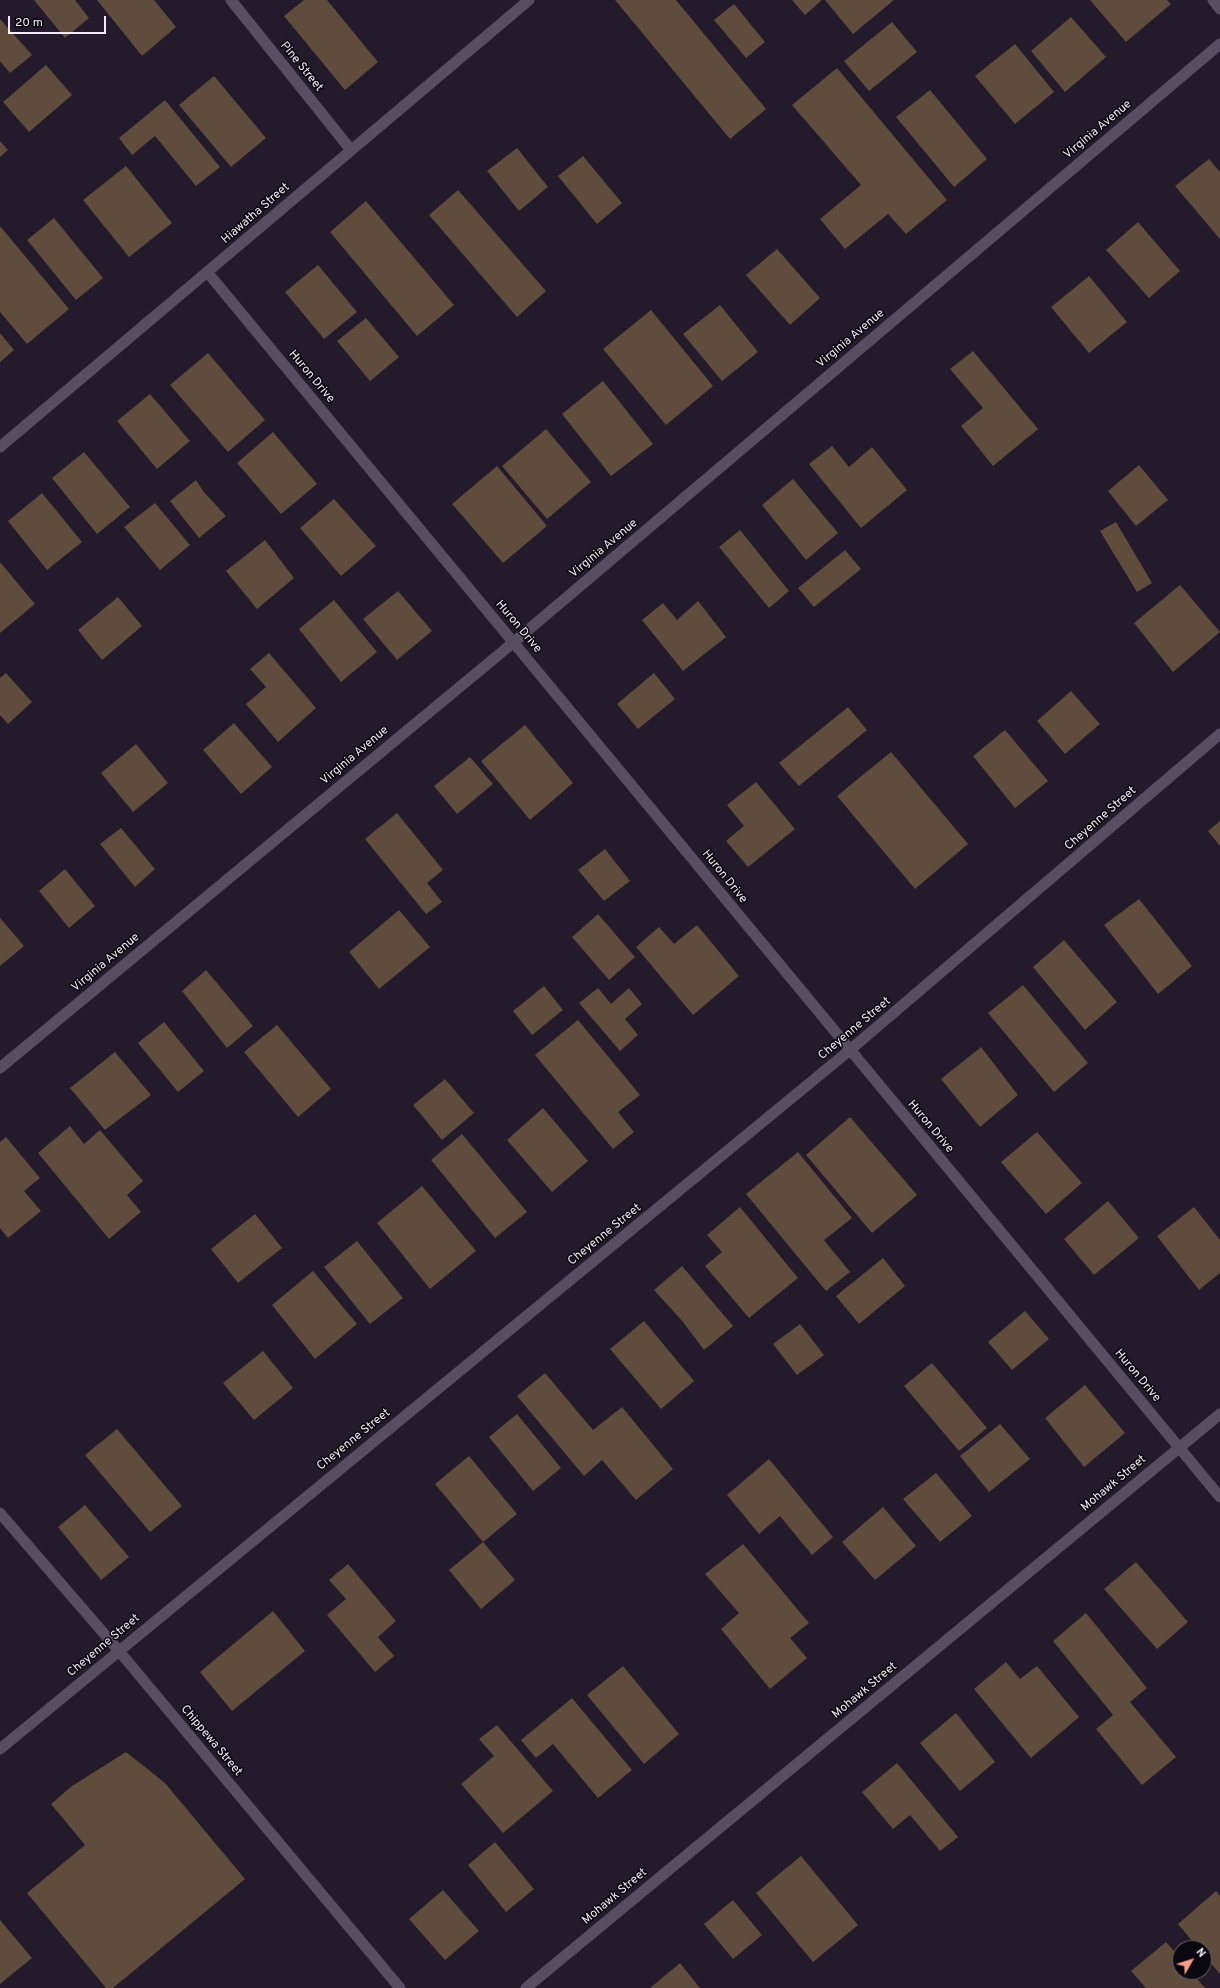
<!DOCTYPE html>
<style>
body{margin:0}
#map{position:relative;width:1220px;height:1988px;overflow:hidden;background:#231a2b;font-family:Overpass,sans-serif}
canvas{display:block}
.north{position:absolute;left:1172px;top:1940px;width:40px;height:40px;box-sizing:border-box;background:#0a070e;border:1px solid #66626b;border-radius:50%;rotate:51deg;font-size:11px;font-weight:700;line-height:16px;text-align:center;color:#f0ebf7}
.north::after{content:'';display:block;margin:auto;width:14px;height:18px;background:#f49e89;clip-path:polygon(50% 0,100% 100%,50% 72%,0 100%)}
.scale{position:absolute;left:8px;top:16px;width:98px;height:18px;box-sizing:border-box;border:2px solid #f0ebf7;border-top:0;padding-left:5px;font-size:12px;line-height:14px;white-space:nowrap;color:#f0ebf7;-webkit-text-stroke:3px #0a070e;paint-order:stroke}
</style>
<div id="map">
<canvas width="1220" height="1988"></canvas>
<div class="north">N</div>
<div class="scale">20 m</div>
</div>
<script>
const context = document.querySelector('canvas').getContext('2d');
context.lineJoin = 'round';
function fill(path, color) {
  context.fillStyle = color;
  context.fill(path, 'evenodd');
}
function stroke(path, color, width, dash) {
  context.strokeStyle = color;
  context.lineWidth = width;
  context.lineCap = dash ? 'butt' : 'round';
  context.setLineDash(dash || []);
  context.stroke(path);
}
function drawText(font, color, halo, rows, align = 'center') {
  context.font = font + ' Overpass,sans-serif';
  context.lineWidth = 3;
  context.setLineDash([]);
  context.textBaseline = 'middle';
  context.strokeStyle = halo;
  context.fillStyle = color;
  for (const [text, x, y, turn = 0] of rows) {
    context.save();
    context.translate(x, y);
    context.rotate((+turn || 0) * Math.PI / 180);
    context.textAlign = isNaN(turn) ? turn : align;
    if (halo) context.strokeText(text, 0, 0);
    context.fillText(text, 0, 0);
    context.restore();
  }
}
fill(new Path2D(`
 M34 0H75L89 18 65 38Z
 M97 0H154L176 27 142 56Z
 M304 0H327L378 62 345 90 284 16Z
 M615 0H676L766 109 730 139Z
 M792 0H822L805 15Z
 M825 0H894L853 34Z
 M1090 0H1167L1171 4 1126 42Z
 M734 4 765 42 746 58 714 20Z
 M1071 17 1106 57 1065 92 1031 51Z
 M0 19 32 55 10 73 0 61Z
 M892 22 917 52 869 91 844 61Z
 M1015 44 1054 92 1015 124 975 76Z
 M46 65 72 95 29 132 3 102Z
 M837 68 947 200 906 234 888 214 845 249 820 219 861 185 792 105Z
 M214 76 266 138 231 167 179 105Z
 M930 90 987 159 954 187 896 117Z
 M165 100 220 167 196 186 155 136 132 155 119 138Z
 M0 141 8 150 0 157Z
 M517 148 548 187 519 211 487 171Z
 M583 156 622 203 597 224 558 176Z
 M1209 159 1220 172V239L1175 186Z
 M126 166 172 223 129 257 83 200Z
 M458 190 546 291 517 317 429 215Z
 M366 201 454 305 417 336 330 232Z
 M54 218 103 278 76 300 27 240Z
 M1138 222 1180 271 1149 298 1106 250Z
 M0 226 69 309 27 344 0 312Z
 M777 249 820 298 790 325 746 275Z
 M318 265 357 312 324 339 285 292Z
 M1089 276 1127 322 1089 353 1051 307Z
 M720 305 758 352 722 381 683 334Z
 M651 310 713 386 666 425 603 349Z
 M366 318 399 357 370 381 337 341Z
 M0 333 14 350 0 362Z
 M973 351 1038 429 993 466 961 426 983 408 950 369Z
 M208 353 265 420 228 452 170 385Z
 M603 381 653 444 611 476 562 414Z
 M150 394 190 441 157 469 117 421Z
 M546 429 591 482 547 519 502 466Z
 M273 432 317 484 281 514 237 463Z
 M832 446 849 467 872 447 907 490 861 528 809 464Z
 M84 452 130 507 97 534 52 478Z
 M1139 465 1168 500 1136 526 1108 491Z
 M497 466 547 526 503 563 452 504Z
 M793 479 838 533 806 560 762 505Z
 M196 480 203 491 226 516 199 538 170 501Z
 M42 493 82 542 47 570 8 521Z
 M334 499 376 546 341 576 300 528Z
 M155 503 190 545 160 570 124 527Z
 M1116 522 1152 583 1137 592 1100 531Z
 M740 530 789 591 769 608 719 547Z
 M265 540 294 578 257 609 226 571Z
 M845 550 861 569 814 607 798 588Z
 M0 562 35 604 0 633Z
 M1180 585 1220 632 1173 672 1134 623Z
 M398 591 432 631 397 660 363 619Z
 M118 597 142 626 102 660 78 630Z
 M334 600 377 652 341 682 299 629Z
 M698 601 726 637 683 671 642 620 663 603 677 620Z
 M269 653 316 708 278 742 246 704 266 687 250 669Z
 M6 673 32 702 8 724 0 715V678Z
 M654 673 675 699 638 729 617 704Z
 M1071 691 1100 724 1065 754 1037 721Z
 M848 707 867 730 799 786 779 763Z
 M234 723 272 767 241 794 203 750Z
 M525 725 573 783 530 820 481 761Z
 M1005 730 1048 781 1015 808 973 756Z
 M136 744 168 783 133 812 101 773Z
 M891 752 968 844 915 889 837 796Z
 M470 757 493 784 457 814 434 786Z
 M756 782 795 829 748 867 726 841 744 826 727 805Z
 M397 813 443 870 427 883 442 902 426 914 365 839Z
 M1220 821V846L1208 831Z
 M121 828 155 869 135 887 100 844Z
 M605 849 630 881 604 901 578 870Z
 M65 869 95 906 69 928 39 891Z
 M1139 899 1192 966 1158 994 1104 925Z
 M399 910 430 947 379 989 349 952Z
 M598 914 635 957 609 980 572 937Z
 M0 918 24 946 0 966Z
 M697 925 739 976 693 1015 636 947 659 927 674 944Z
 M1064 940 1117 1002 1085 1030 1033 967Z
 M206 970 253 1026 227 1048 182 991Z
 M1023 985 1088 1063 1054 1092 988 1013Z
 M544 986 563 1010 532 1035 513 1011Z
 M598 988 611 1004 629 988 642 1004 625 1019 638 1035 620 1051 579 1003Z
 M578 1020 640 1095 618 1112 634 1132 613 1149 535 1055Z
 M164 1022 204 1071 178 1092 138 1043Z
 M277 1025 331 1089 298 1117 244 1052Z
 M981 1047 1018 1095 980 1127 941 1079Z
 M115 1052 151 1095 105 1130 70 1088Z
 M445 1079 474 1113 442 1140 413 1105Z
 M543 1108 588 1161 552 1192 507 1140Z
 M850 1117 917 1195 872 1233 806 1155Z
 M70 1126 84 1144 100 1130 143 1181 127 1195 141 1212 109 1239 38 1153Z
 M1037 1132 1082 1183 1046 1214 1001 1162Z
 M462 1134 527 1212 495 1238 431 1160Z
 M6 1137 40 1178 24 1191 41 1211 8 1238 0 1228V1142Z
 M798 1152 852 1218 824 1240 850 1272 826 1291 746 1194Z
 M422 1186 476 1251 430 1289 377 1223Z
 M1108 1201 1139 1238 1094 1275 1064 1239Z
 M740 1207 798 1278 749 1318 705 1266 722 1252 707 1235Z
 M1194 1207 1220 1240V1273L1199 1290 1157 1236Z
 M255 1214 282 1248 238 1283 211 1249Z
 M357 1241 403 1298 370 1324 324 1267Z
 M883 1258 905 1286 859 1324 836 1296Z
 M682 1266 733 1326 704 1350 683 1322 654 1290Z
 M313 1271 357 1324 315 1359 272 1305Z
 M1025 1311 1049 1339 1012 1370 988 1342Z
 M644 1321 694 1381 661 1409 610 1349Z
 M800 1324 824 1355 797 1375 773 1344Z
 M263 1351 293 1388 254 1420 223 1383Z
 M932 1363 987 1428 959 1451 904 1386Z
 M545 1373 593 1430 622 1407 673 1469 636 1500 602 1460 584 1476 517 1396Z
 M1085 1385 1125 1433 1084 1467 1045 1418Z
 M517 1414 561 1468 533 1491 489 1437Z
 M1000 1424 1030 1459 989 1492 960 1456Z
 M117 1429 182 1506 150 1532 85 1455Z
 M469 1456 517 1514 483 1542 435 1484Z
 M769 1459 833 1537 812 1555 780 1516 759 1534 727 1495Z
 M936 1473 972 1516 940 1542 903 1499Z
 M85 1505 129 1557 101 1580 58 1527Z
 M883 1507 916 1546 875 1580 842 1542Z
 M483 1542 515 1580 481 1609 449 1570Z
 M743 1544 809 1623 790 1638 807 1658 770 1689 721 1629 739 1613 705 1574Z
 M1136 1562 1188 1622 1157 1649 1104 1589Z
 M348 1564 396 1621 378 1637 394 1656 375 1672 327 1615 346 1599 329 1580Z
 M273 1611 305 1651 232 1711 200 1672Z
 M1086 1613 1147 1688 1130 1702 1176 1757 1142 1785 1096 1729 1113 1715 1053 1641Z
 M1006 1662 1020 1679 1037 1666 1079 1717 1031 1758 974 1689Z
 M623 1666 679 1734 644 1764 587 1695Z
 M572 1698 632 1770 598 1798 553 1744 536 1758 521 1740Z
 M956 1713 995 1762 960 1791 920 1743Z
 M497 1725 553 1791 503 1833 461 1784 494 1756 479 1739Z
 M126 1752 165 1783 245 1879 113 1988H106L27 1893 85 1845 51 1804 72 1786Z
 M897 1763 958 1837 940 1851 910 1815 893 1829 862 1792Z
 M495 1842 534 1889 506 1912 468 1865Z
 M801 1856 858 1925 813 1962 756 1893Z
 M443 1890 479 1931 445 1960 409 1919Z
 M1216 1891 1220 1896V1974L1204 1955V1948H1198L1178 1924Z
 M733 1900 762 1935 733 1959 704 1924Z
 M0 1920 32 1958 0 1984Z
 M1166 1942 1180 1958V1972H1191L1205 1988H1146L1131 1971Z
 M680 1963 700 1988H650Z`), '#5f4c3d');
stroke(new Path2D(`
 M231 0 351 150
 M1213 0 1220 9
 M208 273 1220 1497
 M0 447 529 0
 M0 1068 514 642 1220 44
 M0 1513 119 1651 400 1988
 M0 1749 850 1050 1220 734
 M526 1988 1220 1414`), '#584e62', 11);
drawText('12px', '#f0ebf7', '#0a070e', [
 ["Pine Street",301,67,51],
 ["Virginia Avenue",1098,130,-40],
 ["Hiawatha Street",256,214,-41],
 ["Virginia Avenue",851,339,-40],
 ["Huron Drive",311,377,50],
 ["Virginia Avenue",604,549,-40],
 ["Huron Drive",518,627,50],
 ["Virginia Avenue",355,756,-40],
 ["Cheyenne Street",1101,819,-41],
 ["Huron Drive",724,877,51],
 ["Virginia Avenue",106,963,-40],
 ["Cheyenne Street",855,1029,-40],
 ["Huron Drive",930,1127,50],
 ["Cheyenne Street",605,1235,-39],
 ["Huron Drive",1137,1376,50],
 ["Cheyenne Street",354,1440,-39],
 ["Mohawk Street",1114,1484,-40],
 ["Cheyenne Street",104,1646,-40],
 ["Mohawk Street",865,1691,-40],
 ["Chippewa Street",211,1741,50],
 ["Mohawk Street",615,1897,-40]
]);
</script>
